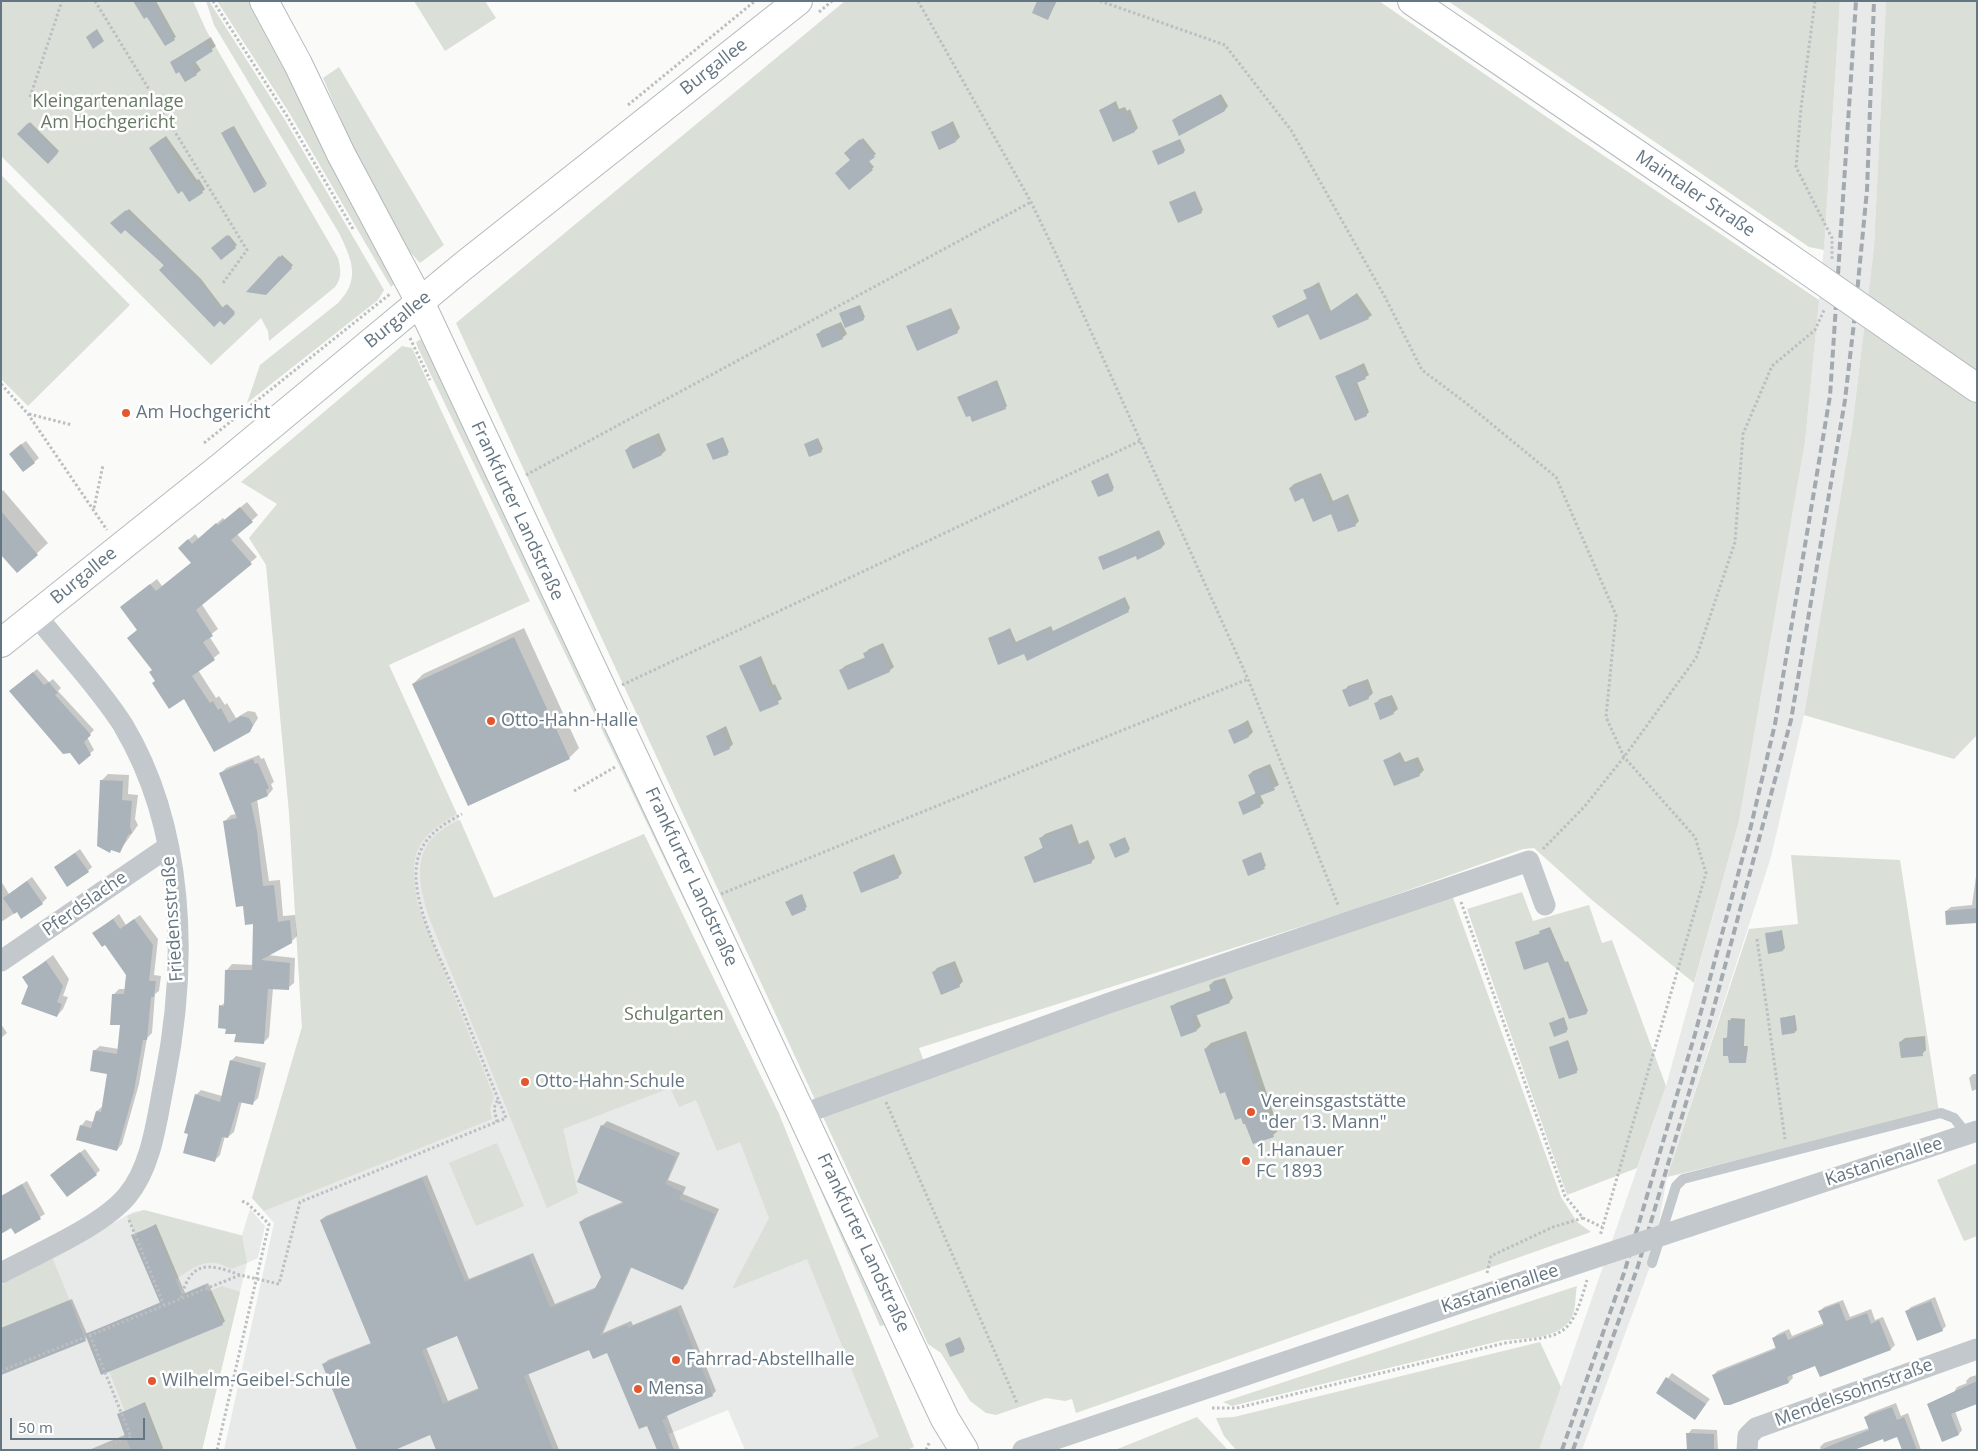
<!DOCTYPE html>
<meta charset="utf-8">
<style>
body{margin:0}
#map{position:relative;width:1978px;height:1451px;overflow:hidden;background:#fafaf8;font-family:"Open Sans",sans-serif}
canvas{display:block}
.frame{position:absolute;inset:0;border:2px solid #657683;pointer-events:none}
.scale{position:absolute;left:10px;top:1418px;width:135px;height:22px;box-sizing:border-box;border:2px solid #657683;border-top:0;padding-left:6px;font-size:15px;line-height:18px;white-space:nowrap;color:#657683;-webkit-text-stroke:4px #fff;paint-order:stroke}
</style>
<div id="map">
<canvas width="1978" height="1451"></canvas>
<div class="frame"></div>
<div class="scale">50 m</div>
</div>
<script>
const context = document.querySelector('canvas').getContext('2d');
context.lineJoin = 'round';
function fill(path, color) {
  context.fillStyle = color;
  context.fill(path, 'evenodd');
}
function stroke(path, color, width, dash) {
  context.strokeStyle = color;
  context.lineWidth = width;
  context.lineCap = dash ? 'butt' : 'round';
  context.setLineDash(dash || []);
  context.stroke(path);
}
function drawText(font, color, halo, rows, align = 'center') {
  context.font = font + ' "Open Sans",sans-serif';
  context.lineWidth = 5;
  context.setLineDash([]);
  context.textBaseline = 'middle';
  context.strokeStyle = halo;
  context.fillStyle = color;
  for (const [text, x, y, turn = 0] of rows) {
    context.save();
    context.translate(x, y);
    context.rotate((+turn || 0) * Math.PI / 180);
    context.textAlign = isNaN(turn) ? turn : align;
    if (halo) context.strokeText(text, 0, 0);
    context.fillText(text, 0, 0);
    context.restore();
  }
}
fill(new Path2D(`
 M1840 1H1886L1874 247 1852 428 1804 715 1771 857 1667 1177 1652 1261 1582 1450H1539L1666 1086 1739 821 1805 442 1825 237Z
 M388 665 494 898 644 834 779 1114 914 1447 906 1450H745L728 1410 669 1434 673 1450H224L274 1223 252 1198 302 1027 289 812 280 714Z
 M250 1209 265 1226 258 1258 247 1263 202 1450H1V1285L133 1212 144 1210 242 1235Z`), '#e8e9e9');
fill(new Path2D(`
 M1 1H193L206 30 338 258C341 270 342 278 335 287L269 341 268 331 261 318 211 365 1 156Z
 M206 1H209L285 120 384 290 378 300 247 403 260 365 338 303C361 279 352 260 339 233L214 25Z
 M217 1H254L398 281 391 287 290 114Z
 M414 1H485L496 18 445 51Z
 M845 1H1379L1567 131 1819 300 1805 442 1739 821 1694 983 1592 900 1534 848 1523 849 1350 911 919 1048 926 1067 1452 895 1561 1197 1577 1222 1591 1232 1076 1413 1072 1399 1065 1401 1046 1398 996 1415 986 1413 970 1401 941 1353 928 1344 456 323Z
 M1448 1H1840L1824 250 1809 247Z
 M1886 1H1977V735L1954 759 1804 715 1852 428 1874 247Z
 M339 67 444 245 420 263 410 252 353 148 323 78Z
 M1 175 130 305 28 406 1 379Z
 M421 339 430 349 796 1117 885 1325 880 1326 788 1116 418 348 416 342Z
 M402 346 412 348 530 601 389 665 457 814C413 839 409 856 418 905L494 1097 490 1109 492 1119 264 1211 252 1198 302 1027 289 812 266 565 249 538 277 504 241 482Z
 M460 820 494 898 644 834 779 1114 914 1447 906 1450H848L879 1437 807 1259 732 1289 769 1218 740 1142 717 1151 696 1100 679 1107 670 1088 563 1129 578 1193 547 1208 430 920C416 877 410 841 460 820Z
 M1791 855 1900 860 1939 1112 1667 1177 1749 929 1798 924Z
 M1522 892 1533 921 1589 905 1602 943 1612 940 1666 1086 1637 1168 1567 1195 1467 909Z
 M497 1143 524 1206 476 1226 449 1163Z
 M1977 1163V1236L1964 1241 1937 1180Z
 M144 1210 242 1236 247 1263 231 1269C207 1255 195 1267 176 1279L154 1227 135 1234 127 1216Z
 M52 1257 70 1301 1 1328V1285Z
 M222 1286 240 1292 202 1450H160L142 1404 132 1408 128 1419 109 1371 223 1325 214 1303 191 1312 187 1301Z
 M1577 1286C1575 1295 1576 1309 1572 1317 1560 1340 1525 1338 1504 1340L1232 1406 1223 1402Z
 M1540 1342 1561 1387 1539 1450H1236L1224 1436 1216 1418 1234 1417Z
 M1197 1417 1228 1450H1115Z`), '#dadfd7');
fill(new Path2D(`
 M136 1H156L176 37 166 44Z
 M1038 1H1057L1048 18Z
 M211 37 216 46 195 61 201 70 196 74 180 70 171 62Z
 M1221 94 1228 106 1225 110 1180 134 1173 120 1177 117Z
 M1116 101 1119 109 1125 107 1127 111 1130 109 1138 128 1135 131 1100 110Z
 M953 121 960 137 956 141 932 133Z
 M30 122 59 151 48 162 19 134Z
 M234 126 267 184 266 185 224 131Z
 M166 136 197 180 199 179 205 189 202 192 150 148Z
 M863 138 876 154 868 160 874 167 849 188 852 160 846 153Z
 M1180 139 1185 150 1184 152 1155 150Z
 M1195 191 1203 210 1201 212 1170 202Z
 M129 209 201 279 223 308 227 304 235 312 224 323 125 228 112 223Z
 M229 235 237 245 221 258 213 248Z
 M282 255 293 265 266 294 248 291Z
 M1319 282 1331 311 1357 293 1372 315 1368 318 1309 312 1273 316 1308 298 1304 291Z
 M860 305 865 317 863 319 843 312Z
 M951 308 960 328 957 332 908 326Z
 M841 322 847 334 842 338 818 334 822 330Z
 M1364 363 1369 375 1357 382 1369 412 1366 415 1337 376Z
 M997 380 1007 406 1005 408 959 397Z
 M659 433 666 450 662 454 626 450 630 446Z
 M723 437 729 452 727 454 708 444Z
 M818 438 823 449 821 451 805 444Z
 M26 441 39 458 24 471 15 449Z
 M1108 473 1114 488 1112 490 1092 481Z
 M1321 473 1333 501 1348 494 1359 521 1355 525 1290 488 1294 484Z
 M3 490 48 543 17 572 1 553V492Z
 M247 502 258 515 237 534 257 557 201 603 218 629 209 636 220 653 198 670 216 698 219 696 225 705 227 703 236 718 248 711 255 712 258 718 250 731 215 750 185 697 156 681 138 629 121 607 157 579 162 586 192 562 186 542 195 534 199 539 223 518 225 520Z
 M1159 530 1165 544 1162 547 1136 555 1099 558Z
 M1125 597 1130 608 1128 611 1028 659 1025 652 989 639 1010 628 1016 642 1051 626 1053 631Z
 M524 628 579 748 569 758 413 684 423 674Z
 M883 643 894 667 889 671 841 670 845 666 866 657 865 653 869 649Z
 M761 656 773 685 775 684 782 699 760 711 740 666Z
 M37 669 49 682 53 679 61 688 58 691 94 730 87 737 94 750 79 763 15 687Z
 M1368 679 1373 693 1368 698 1344 691 1348 686Z
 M1392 695 1398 709 1393 713 1375 704 1380 699Z
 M1248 720 1253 732 1249 736 1230 731Z
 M726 726 733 744 729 748 707 736Z
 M1400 752 1405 762 1418 757 1424 770 1419 775 1385 760Z
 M259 755 261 759 264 758 274 782 271 784 273 789 268 795 257 799 269 881 280 880 283 916 295 915 297 936 291 942 268 955 295 958 294 983 288 988H273L269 1037 264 1042 227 1027 221 1006 226 1001 227 970 232 964 253 965 254 923 244 905 225 821 231 815 237 814 220 774 226 768Z
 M1270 764 1279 785 1260 795 1264 803 1260 806 1240 802 1256 793 1249 775 1253 771Z
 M108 774 129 775 128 794 138 795 135 819 138 825 119 852 102 780Z
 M1072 824 1079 844 1088 840 1095 858 1091 862 1025 857 1044 847 1041 838 1045 834Z
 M1125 837 1130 849 1128 851 1111 844Z
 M80 849 92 867 88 871 55 867Z
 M1261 852 1266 866 1249 874 1245 859Z
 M894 854 902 873 898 877 854 873 858 869Z
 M1977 869V930L1976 922 1946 911 1951 907 1972 905Z
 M32 877 47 898 42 903 18 911 1 922V881L9 894Z
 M802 894 807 907 793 915 789 900Z
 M119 914 126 925 140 915 158 939 154 975 161 976 159 991 155 994 152 1033 147 1038 139 1084 122 1144 117 1150 81 1126 86 1120 94 1122 97 1111 103 1106 109 1073 94 1051 100 1046 119 1049 121 1024 114 994 119 989H126L127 975 106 943 94 933Z
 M1550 927 1565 962 1568 961 1588 1011 1586 1013 1549 960 1517 942 1541 933 1542 930Z
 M1782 930 1785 948 1783 950 1766 934Z
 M53 955 69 979 63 996 68 997 63 1009 57 1016 24 977Z
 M955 961 963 981 959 986 933 973 937 968Z
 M1225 978 1233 998 1229 1002 1196 1014 1201 1026 1197 1030 1172 1007 1176 1003 1212 990 1210 985 1214 981Z
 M1795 1015 1797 1030 1795 1032 1781 1018Z
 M1564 1017 1568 1029 1566 1031 1553 1022Z
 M1731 1018 1745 1019 1744 1046H1748L1746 1062 1725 1038 1728 1037Z
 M1 1024 7 1033 1 1038Z
 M1246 1031 1279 1130 1273 1135 1246 1122 1226 1091 1205 1049 1211 1043Z
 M1925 1036 1926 1050 1922 1054 1900 1042 1905 1038Z
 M1568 1040 1578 1070 1576 1072 1551 1047Z
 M236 1056 266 1063 258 1098 252 1104 242 1101 234 1132 228 1137 225 1136 220 1155 215 1160 196 1095 201 1090 222 1096 231 1061Z
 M1973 1074H1977V1089L1972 1091 1969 1078Z
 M607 1121 680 1153 668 1180 686 1187 683 1194 719 1209 687 1284 683 1288 632 1266 603 1333 631 1321 633 1325 681 1305 716 1391 712 1395 667 1416 680 1450H658L648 1424 608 1351 589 1348 528 1373 559 1450H437L431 1434 324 1364 328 1360 371 1343 321 1220 326 1216 427 1175 469 1279 533 1253 555 1304 597 1287 603 1277 580 1222 585 1218 625 1201 602 1126ZM458 1334 479 1388 448 1401 426 1347Z
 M85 1149 100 1170 96 1174 56 1170Z
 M27 1181 45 1214 15 1232 1 1197Z
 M156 1224 185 1293 208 1283 225 1321 222 1324 88 1337 1 1374V1328L72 1299 87 1334 161 1302 133 1236Z
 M1935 1297 1946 1326 1942 1330 1907 1311 1911 1307Z
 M1843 1300 1850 1317 1871 1309 1875 1320 1883 1317 1895 1345 1891 1349 1821 1376 1816 1364 1792 1374 1793 1378 1789 1382 1729 1403 1713 1376 1717 1371 1777 1347 1773 1338 1778 1334 1789 1329 1792 1336 1824 1323 1820 1311 1824 1307Z
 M960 1337 965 1349 963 1351 946 1344Z
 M1672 1373 1710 1399 1695 1418 1657 1393Z
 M1977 1375V1403L1955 1411 1962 1430 1959 1434 1928 1404 1954 1392 1957 1387 1967 1383 1966 1381 1970 1377Z
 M145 1402 163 1448 161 1450H89L127 1434 119 1414Z
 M1896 1403 1901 1416 1908 1413 1921 1450H1903L1898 1435 1821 1450 1820 1447 1824 1443 1869 1428 1865 1417 1870 1413Z
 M1692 1429 1717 1430 1718 1450H1688V1434Z`), '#0003');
fill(new Path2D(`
 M133 1H153L175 40 165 46 147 17 144 19Z
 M1037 1H1056L1048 20 1032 13Z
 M97 29 104 41 93 49 86 37Z
 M206 41 213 51 191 65 197 75 185 82 179 72 176 74 170 62Z
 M1218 96 1225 111 1179 136 1172 120Z
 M1112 104 1116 112 1121 110 1123 113 1126 112 1135 132 1113 142 1099 110Z
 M28 123 58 153 48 164 17 134Z
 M948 124 956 142 939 150 931 132Z
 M232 127 266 186 254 193 221 133Z
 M163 138 190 179 193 182 196 181 203 193 189 202 182 191 178 194 149 148Z
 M860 139 875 157 867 163 873 170 849 190 835 173 850 160 844 153Z
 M1179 140 1184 153 1158 165 1152 151Z
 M1193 192 1202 213 1178 223 1169 202Z
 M126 210 199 281 221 309 225 305 235 314 224 325 220 321 214 327 159 270 164 265 125 230 121 234 110 223Z
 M227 235 236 248 221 260 211 248Z
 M279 256 292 268 266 295 246 292Z
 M1316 285 1328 313 1353 296 1369 319 1320 340 1308 314 1278 328 1272 316 1307 299 1303 290Z
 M858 306 864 320 845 328 839 313Z
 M948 310 958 333 917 351 906 326Z
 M837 325 843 339 822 348 816 334Z
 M1360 366 1366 379 1354 384 1367 416 1355 421 1335 376Z
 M995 381 1006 409 972 422 970 416 966 417 957 397Z
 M654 437 662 455 633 469 625 450Z
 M721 438 728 455 713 460 706 444Z
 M816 439 822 452 809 457 804 444Z
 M21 444 35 463 23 472 9 454Z
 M1106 474 1113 491 1098 497 1091 481Z
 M1317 476 1329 504 1344 497 1356 526 1338 532 1331 514 1313 522 1303 498 1295 502 1289 488Z
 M240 507 253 522 231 540 252 564 196 610 213 636 203 642 215 660 192 676 210 703 213 701 218 710 221 708 229 723 241 716 249 718 253 725 250 732 214 752 184 699 169 709 152 683 155 681 149 672 152 670 127 638 137 630 120 607 150 584 156 591 191 563 178 548 188 539 192 544 216 523 218 525Z
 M1 511 38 555 17 573 1 555Z
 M1156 533 1162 548 1137 560 1136 556 1103 570 1098 557Z
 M1122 599 1129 612 1027 661 1024 654 998 665 988 638 1007 630 1013 644 1048 628 1050 633Z
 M514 637 570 759 468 806 412 684Z
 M879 647 890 672 848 690 839 670 865 658 863 653Z
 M758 658 769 687 772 686 779 704 760 712 739 666Z
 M33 672 44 685 49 682 58 693 55 695 91 735 84 742 91 755 79 765 70 753 63 754 9 691Z
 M1363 682 1369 699 1349 707 1342 690Z
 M1388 698 1394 714 1380 720 1374 703Z
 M1244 723 1249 737 1234 744 1228 730Z
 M721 729 730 749 714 756 706 736Z
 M1396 755 1400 766 1414 760 1420 776 1394 786 1383 760Z
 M253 759 255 764 258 763 269 788 266 790 268 796 251 803 257 831 263 886 274 885 278 922 290 920 292 943 261 960 290 963 289 990 268 989 264 1044 234 1042 236 1034H225L226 1029 218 1028 219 1005 224 1006 225 970H252L253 924 245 925 243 906 236 907 223 821 237 818 219 773Z
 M1266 768 1275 790 1257 797 1248 775Z
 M100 780 123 781 122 800 132 801 130 826 132 833 128 835 120 853 111 850 110 853 97 846Z
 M1255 795 1261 807 1243 815 1238 802Z
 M1068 827 1075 847 1084 843 1092 863 1034 883 1024 857 1043 849 1039 838Z
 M1124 838 1129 852 1115 858 1109 844Z
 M75 853 89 872 67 887 54 867Z
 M1259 853 1265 869 1248 876 1242 860Z
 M891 857 899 878 861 893 853 872Z
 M27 881 43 904 21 919 17 912 14 914 3 898Z
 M800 895 806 910 792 916 785 902Z
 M1977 908V923L1946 925 1945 911Z
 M113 919 120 929 134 919 153 945 149 981H156L154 997H151L147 1040H143L134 1091 117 1151 76 1140 80 1125 91 1128 96 1111 101 1112 107 1074 90 1071 93 1050 117 1054 120 1025H110L112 994H124L126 975 105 945 102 947 92 933Z
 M1548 928 1563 963 1567 962 1574 984H1576L1587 1014 1569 1019 1548 962 1524 970 1515 942 1540 934 1539 931Z
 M1781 931 1783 951 1768 954 1765 933Z
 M46 961 63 986 57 1002 62 1004 57 1017 21 1004 28 986 22 977Z
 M951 964 960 987 941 995 932 972Z
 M1221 981 1230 1003 1192 1017 1197 1031 1181 1037 1170 1006 1211 992 1209 985Z
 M1793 1016 1795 1033 1782 1035 1780 1018Z
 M1562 1018 1567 1032 1554 1037 1549 1023Z
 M1728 1020 1744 1021 1742 1048H1746V1063H1729L1728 1056H1723V1038H1727Z
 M1241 1036 1274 1137 1253 1144 1245 1124H1243L1241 1118 1235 1120 1225 1092 1220 1094 1204 1049Z
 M1921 1039 1923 1056 1901 1058 1899 1042Z
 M1567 1041 1577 1073 1559 1079 1549 1047Z
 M230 1060 261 1068 253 1105 239 1102 228 1138 222 1137 215 1162 183 1153 188 1134 184 1133 195 1094 220 1102Z
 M601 1125 676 1157 665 1184 682 1192 679 1199 715 1214 683 1290 630 1267 600 1336 627 1325 628 1328 677 1309 713 1396 665 1416 666 1418 662 1420 674 1450H657L647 1426 639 1429 607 1353 593 1359 589 1350 524 1376 553 1450H436L430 1435 395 1450H357L322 1364 371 1344 320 1220 422 1178 465 1282 529 1256 550 1308 594 1290 601 1277 579 1222 625 1203 577 1182ZM457 1336 479 1390 443 1404 422 1350Z
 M80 1152 97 1175 67 1197 50 1175Z
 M22 1184 41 1219 15 1234 11 1228 1 1234V1196Z
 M154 1226 182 1295 205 1285 223 1325 101 1375 85 1334 160 1303 131 1235Z
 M70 1301 86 1341 1 1375V1328Z
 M1931 1301 1943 1331 1917 1341 1905 1311Z
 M1839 1303 1846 1321 1867 1313 1871 1324 1879 1320 1891 1350 1820 1377 1815 1366 1787 1377 1789 1383 1730 1405H1724L1712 1375 1776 1349 1772 1338 1785 1333 1788 1340 1824 1325 1818 1311Z
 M958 1338 964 1352 950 1357 945 1344Z
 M1666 1377 1706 1404 1695 1420 1656 1393Z
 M1977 1381V1404L1951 1414 1959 1435 1942 1442 1927 1404Z
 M142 1404 160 1450H131L125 1436 117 1414Z
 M1892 1407 1897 1420 1904 1417 1917 1450H1902L1897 1437 1884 1442 1883 1439 1854 1450H1820L1869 1430 1864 1417Z
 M1686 1433 1714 1434V1450H1687Z`), '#aab3b9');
const secondary = new Path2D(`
 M1412 1 1781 252
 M420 302 945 1419 964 1450
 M1922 350 1977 388
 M1 643 221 467 462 267 798 1`);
const highway = new Path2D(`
 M264 1 298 64 341 154 420 302`);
stroke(secondary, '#b3babf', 30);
stroke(highway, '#b4b9bd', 30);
stroke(new Path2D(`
 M95 1 247 250 223 283
 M213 1 287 116 353 229
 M918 1 1031 202 1055 252 1248 679 1338 905
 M1100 1 1225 45 1291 130 1385 297 1422 370 1466 403 1556 477 1616 615 1606 717 1624 757 1695 837 1706 873 1600 1236
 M1815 1 1801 108 1796 167 1832 238V260
 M819 12 832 1
 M30 97 62 1
 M628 105 755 1
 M410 338 430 380
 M1 384 28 414 107 530
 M29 414 72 425
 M204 443 390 294
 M526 475 1031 202
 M94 508 103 465
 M622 685 1140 441
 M574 791 615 767
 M1543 849 1585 806 1624 757 1696 658 1735 542 1743 434 1772 366 1815 330 1825 308
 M721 894 1248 679
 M1461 902 1565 1196 1583 1218 1602 1227
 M1757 939 1785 1139
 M886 1102 1017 1403
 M497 1122 494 1108 498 1099
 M129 1220 164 1305
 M1487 1273 1491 1256 1553 1227 1583 1218
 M181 1298C191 1260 208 1263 240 1275
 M90 1335 131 1437 100 1450
 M1 1371 240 1275 279 1284 300 1202 506 1118C490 1080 475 1041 459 1002 444 964 407 899 418 858 424 836 443 824 462 814
 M1212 1408H1237L1505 1343C1564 1335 1570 1340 1587 1280
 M217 1450 269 1224 248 1204 240 1200
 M926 1450 930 1441`), '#bbbfc2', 3, [2.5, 2.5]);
stroke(new Path2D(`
 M1652 1263 1676 1186 1683 1179 1941 1113 1954 1118 1967 1134`), '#c3c8cc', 10);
stroke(new Path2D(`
 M1 961 168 847
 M803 1114 1109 1003 1529 861 1545 905
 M1690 1226 1977 1131
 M1 1273C38 1253 101 1227 127 1196 153 1165 157 1116 165 1078 188 962 185 829 123 725 99 687 64 651 36 615
 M1023 1450 1558 1270
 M1747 1450 1748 1436 1756 1428 1977 1349`), '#c3c8cc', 21);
stroke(secondary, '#fff', 28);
stroke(highway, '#fff', 28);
stroke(new Path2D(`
 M1562 1450 1625 1270 1695 1034 1750 830 1775 724 1830 396 1856 1
 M1573 1450 1638 1266 1711 1018 1791 720 1845 400 1855 314 1867 190 1874 1`), '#a2aab0', 4, [8, 4]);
const secondaryBridge = new Path2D(`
 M1781 252 1922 350`);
stroke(secondaryBridge, '#b3babf', 30, []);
stroke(new Path2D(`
 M1558 1270 1690 1226`), '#c3c8cc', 21);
stroke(secondaryBridge, '#fff', 28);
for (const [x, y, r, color] of [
 [126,413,5,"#e4572e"],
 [491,721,5,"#e4572e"],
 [525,1082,5,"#e4572e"],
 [1251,1112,5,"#e4572e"],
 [1246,1161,5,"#e4572e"],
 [676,1360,5,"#e4572e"],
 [152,1381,5,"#e4572e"],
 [638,1389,5,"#e4572e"]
]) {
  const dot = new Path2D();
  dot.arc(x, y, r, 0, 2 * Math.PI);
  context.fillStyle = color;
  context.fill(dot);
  stroke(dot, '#fff', 2);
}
drawText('18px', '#657683', '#fff', [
 ["Burgallee",714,67,-38],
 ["Maintaler Straße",1695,194,34],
 ["Burgallee",398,320,-39],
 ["Frankfurter Landstraße",517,511,65],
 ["Burgallee",84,576,-39],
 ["Frankfurter Landstraße",691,877,65],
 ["Pferdslache",85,904,-35],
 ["Friedensstraße",173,919,-94],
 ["Kastanienallee",1884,1162,-18],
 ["Frankfurter Landstraße",863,1243,65],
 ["Kastanienallee",1500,1289,-18],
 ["Mendelssohnstraße",1854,1393,-20]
]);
drawText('18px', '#687a64', '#fff', [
 ["Kleingartenanlage",108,102],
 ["Am Hochgericht",108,123],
 ["Schulgarten",674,1015]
]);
drawText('18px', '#657683', '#fff', [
 ["Am Hochgericht",136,413],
 ["Otto-Hahn-Halle",501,721],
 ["Otto-Hahn-Schule",535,1082],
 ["Vereinsgaststätte",1261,1102],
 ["\"der 13. Mann\"",1261,1123],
 ["1.Hanauer",1256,1151],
 ["FC 1893",1256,1172],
 ["Fahrrad-Abstellhalle",686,1360],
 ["Wilhelm-Geibel-Schule",162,1381],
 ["Mensa",648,1389]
], 'left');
</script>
